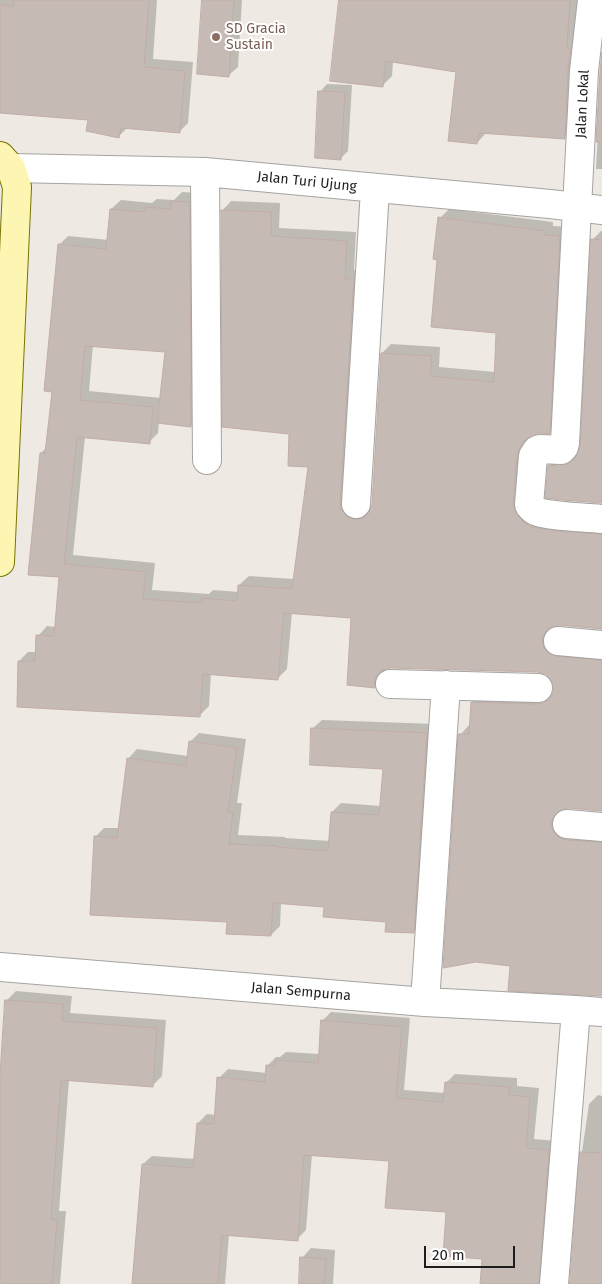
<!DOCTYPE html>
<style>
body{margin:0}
#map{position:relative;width:602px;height:1284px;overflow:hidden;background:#eee9e2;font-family:"Fira Sans",sans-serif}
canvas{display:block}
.scale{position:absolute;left:424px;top:1246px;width:91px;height:22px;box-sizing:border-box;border:2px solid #1d1d1d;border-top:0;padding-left:6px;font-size:15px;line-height:18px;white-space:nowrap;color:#1d1d1d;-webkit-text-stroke:4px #fff;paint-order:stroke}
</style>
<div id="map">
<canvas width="602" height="1284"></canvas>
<div class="scale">20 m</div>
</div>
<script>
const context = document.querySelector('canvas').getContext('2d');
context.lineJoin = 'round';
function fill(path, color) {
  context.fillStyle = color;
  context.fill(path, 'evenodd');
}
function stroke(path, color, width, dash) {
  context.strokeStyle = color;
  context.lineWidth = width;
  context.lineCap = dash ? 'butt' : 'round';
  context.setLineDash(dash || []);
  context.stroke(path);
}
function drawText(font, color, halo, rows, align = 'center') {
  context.font = font + ' "Fira Sans",sans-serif';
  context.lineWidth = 4;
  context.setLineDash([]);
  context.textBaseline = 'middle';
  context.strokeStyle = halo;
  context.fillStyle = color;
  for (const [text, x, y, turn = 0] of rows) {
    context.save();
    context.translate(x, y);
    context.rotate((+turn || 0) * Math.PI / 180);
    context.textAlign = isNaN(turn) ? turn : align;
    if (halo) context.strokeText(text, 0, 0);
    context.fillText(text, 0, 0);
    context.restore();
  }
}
fill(new Path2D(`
 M0 0H157L153 59 193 62 188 123 179 132 127 128 118 137 90 119 0 86Z
 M203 0H242L238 67 229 75Z
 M341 0H584L574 129 564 138 486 133 477 143 457 70 393 61 392 76 382 86Z
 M602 62V169H596Z
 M327 84 352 85 348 151 341 158 320 92Z
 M182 192 198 193 200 416 191 426 159 422 158 433 149 442 85 437 73 555 155 563 152 590 209 594 213 590 239 592V585L249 576 294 579 309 466 290 432 222 211 231 201 280 203 279 228 356 232 354 270H362L364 511 371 509 373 505 382 353 391 344 440 347 439 367 495 372 497 332 438 259 440 218 449 209 553 222V226L568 227 558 423 549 433 540 432 532 434 529 437 526 445 522 494 602 525V628L559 624 552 626 551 630 602 651V810L568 807 562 808 560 813 602 833V995L511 965 460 735 469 725 471 726 472 702 481 693 548 695 553 694 555 688 553 680 546 673 539 671 390 667 385 668 383 673 384 677 375 686 348 684 353 617 292 612 287 669 278 678 211 673 209 706 200 715 19 661 28 652H37L38 636 47 626 56 627 60 576 41 453 47 447 53 391 59 245 68 236 109 240 111 209 121 200 152 203 157 199 174 200ZM93 345 166 351 161 398 89 391Z
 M601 231H602V502L549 466 558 456 570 457 578 456 581 447 592 240ZM556 464 567 465 566 467H556Z
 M322 720 436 724 423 923 413 932 387 921 325 906 281 903 280 926 271 935 229 921 95 837 104 828H119L128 759 137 749 188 756 190 742 199 733 246 739 237 803H242L238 835 285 837V838L330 841 332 812 341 803 381 806 385 768 312 729Z
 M16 991 72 996 70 1013 166 1020 162 1076 153 1085 69 1080 59 1211H66L60 1284H0V1088L7 1000Z
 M331 1012 410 1018 404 1090 445 1093 446 1083 455 1074 517 1078V1086L539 1088 534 1139 557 1141 550 1284H482L484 1258 448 1211 390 1160 312 1154 306 1230 297 1239 229 1234 225 1284H134L143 1164 152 1156 195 1159 198 1123 207 1114 216 1115 219 1078 228 1069 267 1073V1066L276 1057H280L286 1052 320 1054 322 1021Z
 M598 1095 602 1096V1284H571L582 1152 589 1104Z
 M311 1248 335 1250 333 1284H300L302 1258Z`), '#0003');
const building = new Path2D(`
 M13 0H149L144 67 185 71 180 133 121 128 119 138 86 131 88 120 0 113V5L13 6Z
 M202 0H234L229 77 197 74Z
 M339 0H570L567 48 571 49 568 70 565 139 479 133 477 144 448 141 456 72 386 61 383 87 330 81Z
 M602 52V142H596L600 72Z
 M318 91 345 92 341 160 315 158Z
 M172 201 190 202 191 427 157 423 165 352 85 346 80 400 153 407 150 444 77 437 64 564 146 572 143 599 202 603V598L237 601 238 585 292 589 308 467 288 466 289 434 222 427 221 210 271 212V236L347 241 345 279H354L340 503 342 511 348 517 355 520 363 518 369 512 372 505 381 353 432 356 430 376 494 382 496 333 431 327 437 260 433 259 438 217 545 231 544 235 560 236 550 434 540 433 532 435 524 441 520 447 517 455 513 504 518 516 525 523 532 527 559 531 602 534V629L559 625 552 627 545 632 542 640 544 648 549 654 556 656 602 660V811L568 808 561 810 555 815 551 823 553 831 558 837 566 840 602 842V996L508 991 510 966 476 962 443 968 458 734H469L471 702 538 704 546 701 552 696 554 688 551 680 546 674 538 672 390 668 383 670 377 675 374 683 375 688 347 685 351 618 284 613 278 680 203 674 200 717 17 707 18 661H35L36 635 54 636 59 577 28 575 40 453H45L52 392 44 391 58 244 106 249 110 209 146 212V207L170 209Z
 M591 239 602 240V503L563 500 545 498 548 465 560 466 567 464 575 458 580 447Z
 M311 728 427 733 414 933 385 932 386 922 323 917 324 907 273 903 271 936 226 934 227 922 90 915 94 836 117 838 127 758 186 766 189 741 237 748 228 812H233L229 844 277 846V847L328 851 331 812 379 815 383 769 310 765Z
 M5 1000 63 1004 62 1021 157 1028 153 1087 61 1080 51 1219 57 1220 52 1284H0V1076Z
 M321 1020 402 1027 396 1098 443 1102 445 1082 509 1087V1095L530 1097 526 1148 549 1150 539 1284H480L482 1259 443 1256 446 1212 385 1208 389 1161 304 1155 298 1241 222 1235 218 1284H132L142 1164 193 1168 197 1123 214 1124 217 1077 265 1082 266 1065 275 1066 276 1060 318 1063Z
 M580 1152 602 1153V1284H570Z
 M300 1257 326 1259 324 1284H299Z`);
fill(building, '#c6bab5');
stroke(building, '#c1ada4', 1);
const street = new Path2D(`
 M592 0 584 71 565 443 564 447 561 450 540 449 537 450 533 456 529 505C532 509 534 511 538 512 555 517 584 517 602 519
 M11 168 205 172 550 204 602 210
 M205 172 207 460
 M356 504 375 189
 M558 641 602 645
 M390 684 538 688
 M567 824 602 827
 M0 967 425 1002 576 1010 602 1012
 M425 1002 446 685
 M554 1284 576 1010`);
const secondary = new Path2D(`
 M0 156 11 168 17 187 0 562`);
stroke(street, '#a4a4a4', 30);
stroke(secondary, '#777400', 30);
stroke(street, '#fff', 28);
stroke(secondary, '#fcf6b2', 28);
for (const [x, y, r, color] of [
 [216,37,5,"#8d6e63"]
]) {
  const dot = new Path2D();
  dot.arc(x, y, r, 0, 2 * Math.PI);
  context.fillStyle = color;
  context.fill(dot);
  stroke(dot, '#fff', 2);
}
drawText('14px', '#785e54', '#fff', [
 ["SD Gracia",226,29],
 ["Sustain",226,45]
], 'left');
drawText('14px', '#1d1d1d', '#fff', [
 ["Jalan Lokal",583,104,-87],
 ["Jalan Turi Ujung",307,182,6],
 ["Jalan Sempurna",301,992,5]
]);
</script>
